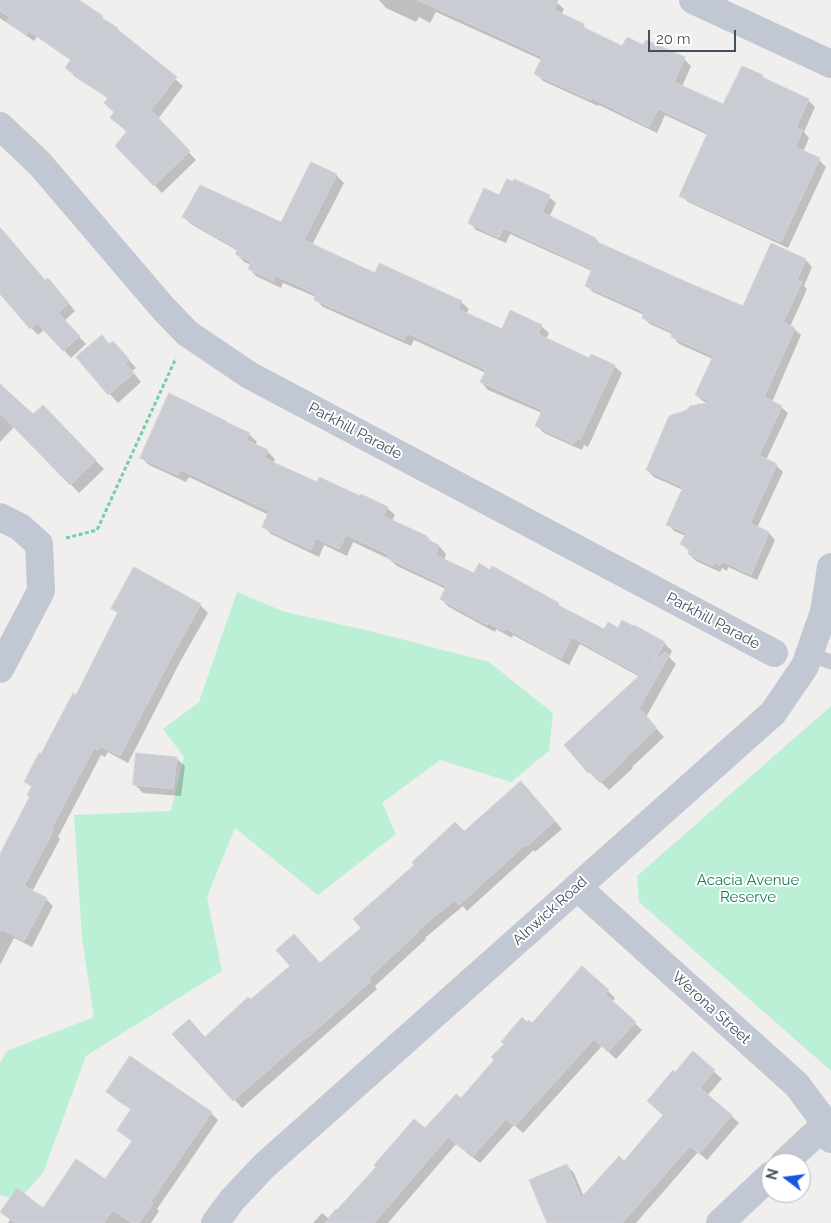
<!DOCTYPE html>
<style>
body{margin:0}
#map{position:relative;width:831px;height:1223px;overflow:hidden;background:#f1eeee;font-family:Raleway,sans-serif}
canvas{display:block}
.north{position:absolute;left:761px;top:1153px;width:50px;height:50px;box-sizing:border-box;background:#fff;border:1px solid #b5b9be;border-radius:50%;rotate:285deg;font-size:14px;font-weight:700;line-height:20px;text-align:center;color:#464f5c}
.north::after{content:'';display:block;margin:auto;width:18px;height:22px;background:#1557e4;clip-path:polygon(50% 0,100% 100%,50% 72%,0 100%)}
.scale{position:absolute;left:648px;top:30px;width:88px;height:22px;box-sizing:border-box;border:2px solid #464f5c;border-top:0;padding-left:6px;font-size:15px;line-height:18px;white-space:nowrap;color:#464f5c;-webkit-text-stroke:4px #fff;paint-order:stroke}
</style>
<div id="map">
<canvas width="831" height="1223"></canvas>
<div class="north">N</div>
<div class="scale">20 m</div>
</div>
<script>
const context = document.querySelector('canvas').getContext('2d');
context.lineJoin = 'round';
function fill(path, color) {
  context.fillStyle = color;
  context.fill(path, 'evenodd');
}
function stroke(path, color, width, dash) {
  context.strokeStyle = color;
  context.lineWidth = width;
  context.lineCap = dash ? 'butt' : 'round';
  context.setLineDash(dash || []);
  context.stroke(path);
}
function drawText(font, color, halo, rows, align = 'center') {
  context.font = font + ' Raleway,sans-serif';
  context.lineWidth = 4;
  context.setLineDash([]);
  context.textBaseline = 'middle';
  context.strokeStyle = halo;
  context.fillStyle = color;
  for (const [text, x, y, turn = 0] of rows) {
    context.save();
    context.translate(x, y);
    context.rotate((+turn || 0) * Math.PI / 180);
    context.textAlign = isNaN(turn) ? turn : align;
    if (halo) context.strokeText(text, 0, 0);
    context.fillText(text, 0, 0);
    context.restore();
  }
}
fill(new Path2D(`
 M237 592 285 612 374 632 489 662 553 713 549 751 511 782 440 760 382 803 396 834 318 895 235 828 207 897 222 971 86 1056 43 1173 19 1200 0 1195V1063L7 1051 94 1017 82 938 74 815 171 811 184 757 163 729 199 702Z
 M831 706V1071L639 902 637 876Z`), '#bbf0d6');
fill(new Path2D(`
 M0 0H67L79 1 117 29 183 86 158 119 196 160 162 193 116 146 127 132 111 118 115 113 109 99 74 76 67 68 72 61 37 37 34 41 0 18Z
 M379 0H554L564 9 561 15 583 25 589 32 623 48 644 46 684 59 691 66 682 87 724 106 762 76 766 81 808 100 815 107 804 132 809 138 803 152 819 160 826 167 788 248 688 202 681 195 708 135 665 115 657 133 599 105 598 106 543 81 536 74 542 60 436 12 430 23 419 17 416 22 386 8Z
 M336 175 344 183 312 245 376 274 461 302 469 309 466 314 502 331 541 326 549 333 546 339 590 359 614 366 622 373 588 447 584 445 582 450 544 433 536 425 542 413 488 390 481 382 486 373 414 340 411 346 323 307 315 299 316 297 283 283 281 288 256 276 249 268 251 265 244 262 237 254 238 251 191 224 183 217 282 223Z
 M500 197H549L556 203 549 217 596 239 602 246 744 308 771 245 806 260 812 267 804 286 807 289 790 327 794 329 801 335 772 402 781 407 788 413 766 460 776 465 783 472 757 528 769 533 775 540 757 580 728 567 727 571 722 568 720 572 696 561 689 554 690 552 682 544 686 536 674 531 668 524 683 490 654 477 647 470 709 404 703 401 696 395 713 359 679 344 673 337 674 335 650 324 643 318 644 315 593 292 586 285 592 271 510 234 506 243 476 230 470 223Z
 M0 227 46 281 55 287 75 311 64 321 86 344 71 358 45 329 38 335 0 294Z
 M110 345 121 351 136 368 132 371 141 382 118 403 77 358Z
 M0 386 33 416 43 407 104 469 79 493 15 426 0 442Z
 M229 425 249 434 257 442 255 445 267 451 275 459 273 464 317 484 387 508 395 515 392 521 427 537 434 544 439 546 446 554 444 561 474 575 558 604 564 609 604 631 618 629 664 643 672 651 669 657 676 664 646 717 664 737 632 767 633 768 609 790 598 779 597 780 589 772 640 677 580 644 569 665 513 635 512 638 496 629 495 632 449 607 441 599 446 589 397 566 389 559 353 542 347 556 324 545 319 557 271 534 264 527 269 515 189 477 186 482 149 465 141 457Z
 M134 569 200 605 208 613 180 662 128 763 108 752 105 757 101 755 58 837 60 839 32 892 46 899 53 906 32 947 14 938 0 965V861L32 797V788L26 781 76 697 119 614 112 608Z
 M176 758 185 766 181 796 143 793 134 784Z
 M528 790 562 829 535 852 534 850 467 911 463 906 425 938 426 939 375 986 377 989 242 1108 174 1034 205 1038 251 1001 320 965 362 928 464 832Z
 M608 991 615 998 612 1002 642 1030 616 1059 602 1046 523 1133 514 1125 480 1163 456 1144 388 1223H313L322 1213 328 1218 336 1209 338 1211 425 1130 461 1100 528 1024 532 1025Z
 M693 1053 722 1079 708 1095 739 1123 707 1160 698 1152 636 1223H548L567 1166 574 1173 584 1197 624 1162 664 1116 676 1073Z
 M130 1058 211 1113 218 1120 157 1209 159 1211 151 1223H8L10 1220 2 1211 44 1209 106 1181 133 1142 118 1130 132 1110 115 1099 108 1092Z`), '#0003');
const building = new Path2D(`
 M0 0H79L103 16 102 18 118 28 117 29 177 77 151 110 190 151 154 186 115 146 127 131 110 118 114 112 104 103 108 98 65 68 71 59 29 31 26 35 7 21 10 17 0 11Z
 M418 0H558L554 10 584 24 583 27 622 46 627 37 643 45 646 40 685 57 674 82 723 104 742 66 763 75 762 77 809 99 796 127 803 130 795 147 820 158 781 242 679 196 708 132 658 109 649 127 592 98 591 100 534 74 542 57Z
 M311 162 337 174 304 240 375 273 379 263 462 301 458 309 502 329 510 310 542 325 538 334 589 358 591 354 615 365 580 440 577 438 574 444 535 426 542 410 480 382 486 370 407 333 404 340 344 313 314 300 316 294 276 276 273 281 248 269 251 262 235 254 238 249 182 217 200 185 281 222Z
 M507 179 513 182 514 179 550 195 542 212 596 238 595 241 691 284 743 306 771 243 806 259 797 280 802 282 783 322 795 328 764 397 782 406 759 455 777 464 750 523 769 532 751 575 722 561 720 565 715 562 713 566 688 554 690 549 680 544 686 533 666 525 683 487 646 470 669 416 687 410 690 406 712 402 695 395 713 356 671 337 673 332 642 318 644 312 585 286 592 269 503 228 499 238 468 223 484 188 499 195Z
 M0 228 45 280 48 278 69 303 58 313 80 336 63 351 37 323 30 329 0 294Z
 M102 335 109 344 113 341 129 359 125 363 134 373 108 395 76 357Z
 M0 384 33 414 43 405 96 460 70 485 0 413Z
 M169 393 226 421V422L250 433 246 440 268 450 264 458 317 482 319 477 360 496 361 494 388 507 383 516 427 536 426 539 439 545 435 555 474 573 479 563 490 570 492 566 559 603 558 605 604 629 608 622 618 628 622 620 633 626 634 625 665 642 653 663 665 652 669 655 639 708 657 728 625 758 626 759 600 783 590 771 588 773 564 745 640 675 572 637 561 659 505 628 504 631 488 623 487 625 440 599 446 586 387 558 389 555 346 535 339 549 316 538 311 550 262 527 269 511 181 470 178 475 140 458Z
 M134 567 201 604 173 654 120 756 100 746 98 750 94 748 51 829 53 831 24 886 47 898 24 941 1 929 0 932V854L30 796 27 795 32 786 24 782 39 753 41 754 73 693 76 695 118 612 111 609Z
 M136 753 177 757 173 789 133 785Z
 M521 781 555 821 527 846 526 844 459 905 455 900 418 930 419 931 369 978 371 981 306 1039 305 1038 233 1101 172 1034 189 1019 205 1037 248 997 251 999 290 966 276 950 294 934 320 963 361 928 353 919 414 865 412 862 455 822 464 831Z
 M582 966 609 990 605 994 636 1022 608 1052 594 1039 515 1126 506 1119 472 1157 448 1137 374 1223H325L376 1167 374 1165 414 1119 425 1128 456 1094 461 1098 494 1060 491 1057 504 1044 501 1042 522 1017 527 1022 529 1020 532 1023Z
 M693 1051 715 1070 700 1088 732 1115 699 1154 690 1146 622 1223H547L529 1180 567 1164 581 1198 619 1156 624 1161 663 1115 647 1101 673 1070 675 1072Z
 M130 1056 212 1112 151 1201 153 1203 139 1223H132L113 1210 104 1223H15L0 1212 17 1188 43 1208 76 1159 105 1179 132 1141 117 1130 131 1109 106 1092Z`);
fill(building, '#caccd4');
stroke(building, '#d2d3da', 1);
stroke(new Path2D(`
 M66 538 97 530 176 358`), '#72ceac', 3, [4, 2.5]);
stroke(new Path2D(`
 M809 654 831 662`), '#c1c8d4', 15);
stroke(new Path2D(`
 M693 0 831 64
 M0 126 40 164 163 308 187 333 249 375 774 653
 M0 517 20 527 39 544 41 591 0 669
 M577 887 797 1085 826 1124 831 1139
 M784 1163 826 1124
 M720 1223 771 1175`), '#c1c8d4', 28);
stroke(new Path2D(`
 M215 1223 232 1200 264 1166 773 713 805 666 824 612 831 567`), '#c1c8d4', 28);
drawText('15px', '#464f5c', '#fff', [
 ["Parkhill Parade",355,431,28],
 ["Parkhill Parade",713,621,28],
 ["Alnwick Road",550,911,-42],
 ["Werona Street",711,1008,42]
]);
drawText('15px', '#157f56', '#fff', [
 ["Acacia Avenue",748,880],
 ["Reserve",748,897]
]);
</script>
